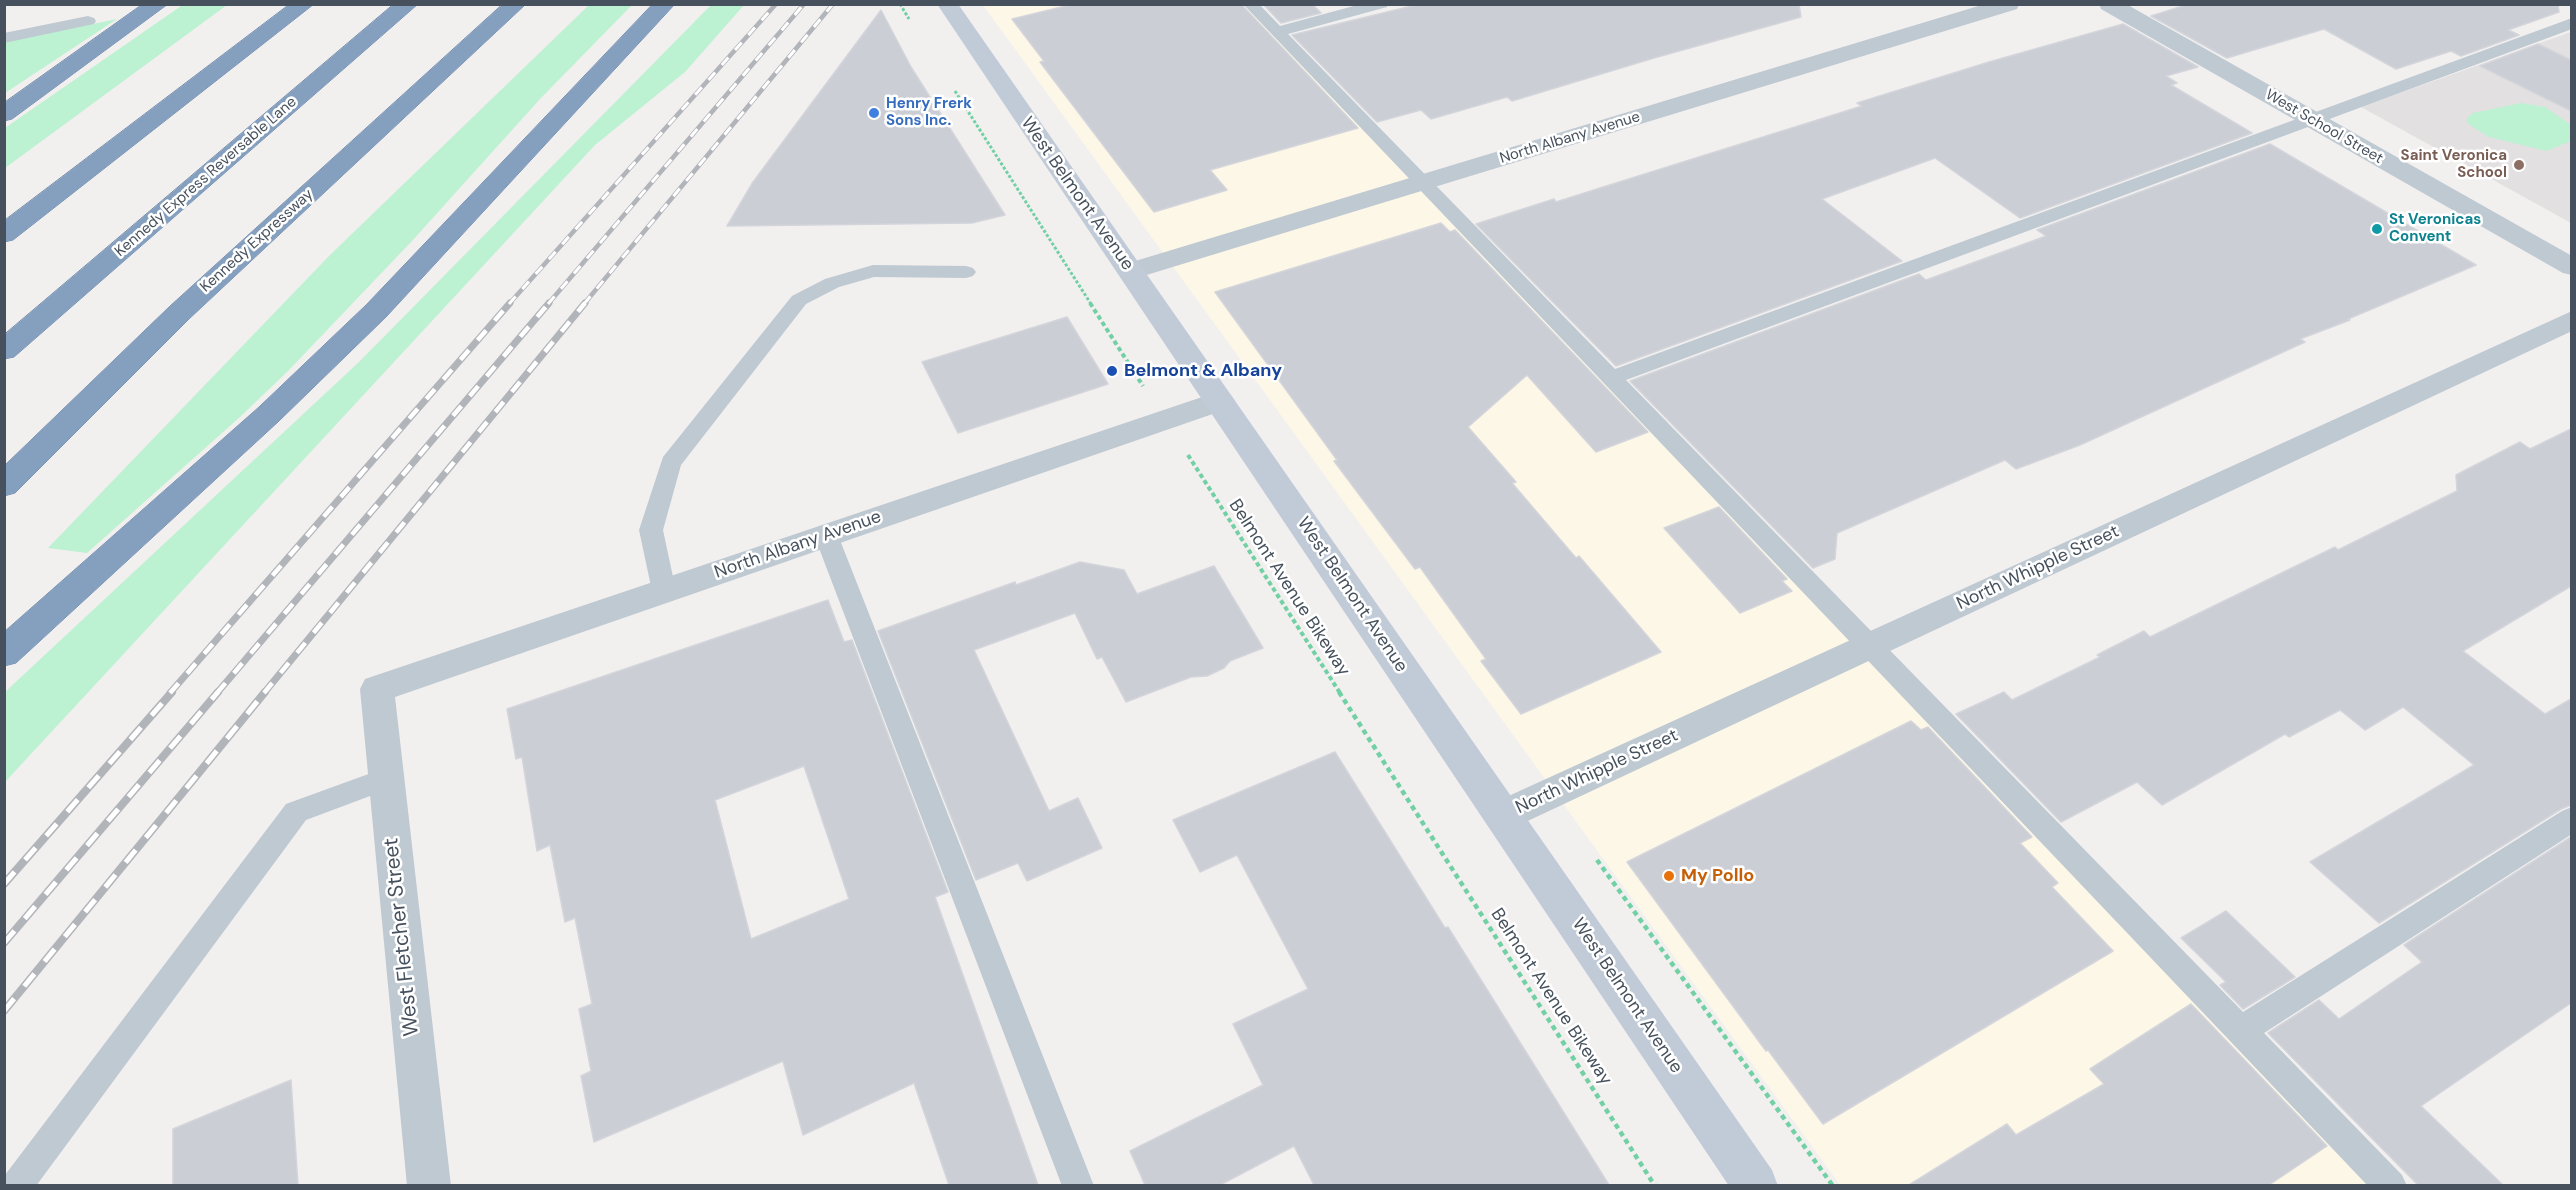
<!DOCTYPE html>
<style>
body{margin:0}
#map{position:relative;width:2576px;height:1190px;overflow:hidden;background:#f2efef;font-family:"DM Sans",sans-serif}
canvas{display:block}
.frame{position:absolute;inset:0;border:6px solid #46515d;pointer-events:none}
</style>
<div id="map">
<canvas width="2576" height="1190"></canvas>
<div class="frame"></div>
</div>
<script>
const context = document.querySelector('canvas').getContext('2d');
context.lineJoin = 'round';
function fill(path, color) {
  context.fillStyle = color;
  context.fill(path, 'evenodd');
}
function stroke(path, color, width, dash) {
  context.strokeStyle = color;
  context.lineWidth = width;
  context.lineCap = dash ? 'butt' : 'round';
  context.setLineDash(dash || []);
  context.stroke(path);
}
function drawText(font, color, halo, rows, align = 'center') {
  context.font = font + ' "DM Sans",sans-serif';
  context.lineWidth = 5;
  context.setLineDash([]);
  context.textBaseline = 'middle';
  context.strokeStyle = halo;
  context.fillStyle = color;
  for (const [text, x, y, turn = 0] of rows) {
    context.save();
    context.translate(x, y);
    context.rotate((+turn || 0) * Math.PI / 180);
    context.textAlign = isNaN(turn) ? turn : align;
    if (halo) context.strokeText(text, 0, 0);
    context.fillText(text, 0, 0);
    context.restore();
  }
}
fill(new Path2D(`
 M983 5H1246L2389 1185H1840Z`), '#fdf7e8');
fill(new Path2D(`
 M2571 32V223L2361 107Z`), '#e3e0e1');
fill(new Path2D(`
 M184 4 227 5 5 168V128Z
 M589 5H632L540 99 412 241 288 371 240 417 87 553 48 548 329 256Z
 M711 5H744L685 72 595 145 5 782V692L359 362Z
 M117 19 5 93V42Z
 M2521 103 2545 107 2571 125V141L2546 151 2489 137 2467 123V118L2473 113Z`), '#bcf1d2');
const building = new Path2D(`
 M1074 4H1241L1358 128 1210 170 1227 190 1154 212 1040 62 1044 61 1012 19Z
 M1263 4H1312L1321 13 1281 23Z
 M1420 4H1799L1801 17 1654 58 1512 101 1507 97 1431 119 1421 110 1377 122 1292 35Z
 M2189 4H2558L2559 12 2508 30 2519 35 2461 56 2451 51 2396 69 2324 29 2227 58 2151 16Z
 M881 10 911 67 1005 215 972 223 727 226 753 182Z
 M2123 24 2198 67 2166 76 2177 83 2171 85 2252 133 2020 218 1935 158 1822 199 1902 261 1616 366 1476 224 1554 199 1556 202 1600 188 1862 106 1857 103 1989 62Z
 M2538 44 2571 60V111L2480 66Z
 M2270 144 2476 265 2348 319 2350 320 2300 339 2305 342 2080 445 2016 469 2005 460 1837 533 1835 559 1813 568 1630 381 1919 274 1926 280 2046 236 2037 230Z
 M1441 223 1450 232 1455 230 1648 432 1596 452 1527 375 1468 427 1516 482 1512 483 1576 558 1579 556 1661 652 1521 714 1481 661 1486 659 1420 567 1415 569 1334 461 1337 460 1215 292Z
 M1067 317 1108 384 958 433 922 362Z
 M2571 429V586L2463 651 2545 714 2571 699V805L2561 809 2379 923 2310 862 2474 765 2403 707 2365 730 2340 710 2289 737 2285 734 2162 805 2137 782 2061 822 1956 714 2004 692 2012 700 2100 657 2097 655 2144 631 2150 637 2335 547 2338 550 2457 491 2456 475 2520 442 2530 449Z
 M1719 507 1787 579 1782 581 1792 591 1740 613 1664 528Z
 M1080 562 1124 570 1137 594 1214 566 1263 648 1230 661 1224 668 1207 676 1191 677 1126 702 1102 657 1097 659 1075 613 974 650 1049 811 1078 798 1102 848 1027 881 1018 863 976 880 878 631 1015 582 1016 585Z
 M828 600 844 642 852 640 948 892 935 897 1038 1185H949L914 1083 803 1135 783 1061 594 1142 581 1076 591 1071 579 1009 592 1004 575 918 565 922 550 845 537 851 522 757 516 759 507 709ZM804 766 849 899 751 939 715 800Z
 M1911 721 1921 730 1928 727 2032 837 2020 843 2058 883 2052 887 2113 951 1823 1124 1768 1050 1766 1051 1627 862Z
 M1335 752 1445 928 1448 927 1609 1185H1314L1294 1146 1220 1185H1145L1130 1151 1263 1085 1233 1024 1308 989 1237 855 1200 872 1173 820Z
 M2571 837V1003L2421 1106 2503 1185H2418L2268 1033 2319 1000 2339 1019 2422 962 2404 945Z
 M2226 911 2295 977 2243 1009 2220 985 2226 982 2181 938Z
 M2191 1004 2327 1146 2269 1185H1909L2007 1124 2016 1135 2104 1084 2090 1069Z
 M291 1080 298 1185H173V1129Z`);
fill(building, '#cbced4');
stroke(building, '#d3d5db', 1.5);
const highway = new Path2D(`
 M143 4H168L12 119 4 121V103Z
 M290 4H314L13 240 4 242V221Z
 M394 4H418L14 357 4 359V335Z
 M503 4H526L189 319 15 493 4 496V466L169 307Z
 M653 4H675L386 317 279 421 16 663 4 666V632L259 407 366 305Z`);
stroke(highway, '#708aab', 1);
stroke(new Path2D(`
 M900 4 909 19
 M955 91 1091 304`), '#72d0a5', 3, [3, 2]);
stroke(new Path2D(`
 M1090 303 1143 386
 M1188 455 1340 693`), '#72d0a5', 4, [4.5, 3]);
stroke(new Path2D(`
 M1339 692 1655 1186
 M1597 860 1833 1186`), '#72d0a5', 4.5, [5, 4]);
fill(new Path2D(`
 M1243 4H1259L1280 26 1361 4H1388L1387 7 1288 34 1615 369 2572 18V29L1626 380 2243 1012 2562 811 2572 807V834L2264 1033 2402 1175 2407 1186H2368Z
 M88 16 94 18 96 21 94 24 4 43V33Z
 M873 265 966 266 973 268 976 272 973 276 966 278 874 277 839 287 806 304 681 465 663 530 676 591 672 597 664 600 656 597 652 591 639 530 663 457 792 296 825 279Z
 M826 526 834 529 838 535 1094 1186H1062L814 535 818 529Z
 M385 768 394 771 398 779 394 787 306 820 36 1186H4L5 1175 286 804Z`), '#bfc9d1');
fill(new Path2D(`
 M1985 4H2019L2017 9 1140 277 1131 279 1122 277 1118 271 1122 265Z
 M2099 4H2126L2572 256V275L2563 273 2101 9Z
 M2572 311V331L1517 826 1504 831 1491 826 1485 815 1491 804Z
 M1220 391 1230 394 1235 401 1230 408 395 697 451 1186H407L360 689 365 679Z`), '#bfc9d1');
fill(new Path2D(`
 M937 4H958L1772 1170 1778 1186H1729Z`), '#c1cbd8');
fill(highway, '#859fbf');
const railFar2 = new Path2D(`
 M509 304 776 4
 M548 304 804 4
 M584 304 833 4`);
const railFar1 = new Path2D(`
 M170 693 510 303
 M217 693 549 303
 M264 693 585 303`);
const rail = new Path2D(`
 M4 884 172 692
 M4 943 218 692
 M4 1011 265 692`);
stroke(railFar2, '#b1b4b9', 4.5);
stroke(railFar1, '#b1b4b9', 7);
stroke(rail, '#b1b4b9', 8);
stroke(railFar2, '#fff', 3, [10]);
stroke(railFar1, '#fff', 4.5, [13]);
stroke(rail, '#fff', 5, [16]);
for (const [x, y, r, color] of [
 [874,113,6,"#3f7fe0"],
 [2519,165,6,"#8d6e63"],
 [2377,229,6,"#0f9aa8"],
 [1112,371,6,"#1a4fb4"],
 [1669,876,6,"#e8710a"]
]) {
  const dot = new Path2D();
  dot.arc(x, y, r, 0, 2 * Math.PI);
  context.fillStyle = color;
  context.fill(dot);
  stroke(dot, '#fff', 2);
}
drawText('bold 15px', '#366cbe', '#fff', [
 ["Henry Frerk",886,104],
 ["Sons Inc.",886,121]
], 'left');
drawText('15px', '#46515d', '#fff', [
 ["West School Street",2324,127,30],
 ["North Albany Avenue",1570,138,-17],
 ["Kennedy Express Reversable Lane",206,177,-41],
 ["Kennedy Expressway",257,241,-42]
]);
drawText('bold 15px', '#785e54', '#fff', [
 ["Saint Veronica",2507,156],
 ["School",2507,173]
], 'right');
drawText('bold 15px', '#0d838f', '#fff', [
 ["St Veronicas",2389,220],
 ["Convent",2389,237]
], 'left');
drawText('18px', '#46515d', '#fff', [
 ["West Belmont Avenue",1077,194,55],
 ["North Albany Avenue",798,545,-19],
 ["North Whipple Street",2038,568,-25],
 ["Belmont Avenue Bikeway",1289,588,57],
 ["West Belmont Avenue",1352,595,56],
 ["North Whipple Street",1597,772,-25],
 ["West Belmont Avenue",1627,996,56],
 ["Belmont Avenue Bikeway",1551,997,57]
]);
drawText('bold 18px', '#164399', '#fff', [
 ["Belmont & Albany",1124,371]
], 'left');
drawText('bold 18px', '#c56008', '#fff', [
 ["My Pollo",1681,876]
], 'left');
drawText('21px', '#46515d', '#fff', [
 ["West Fletcher Street",402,937,-96]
]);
</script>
